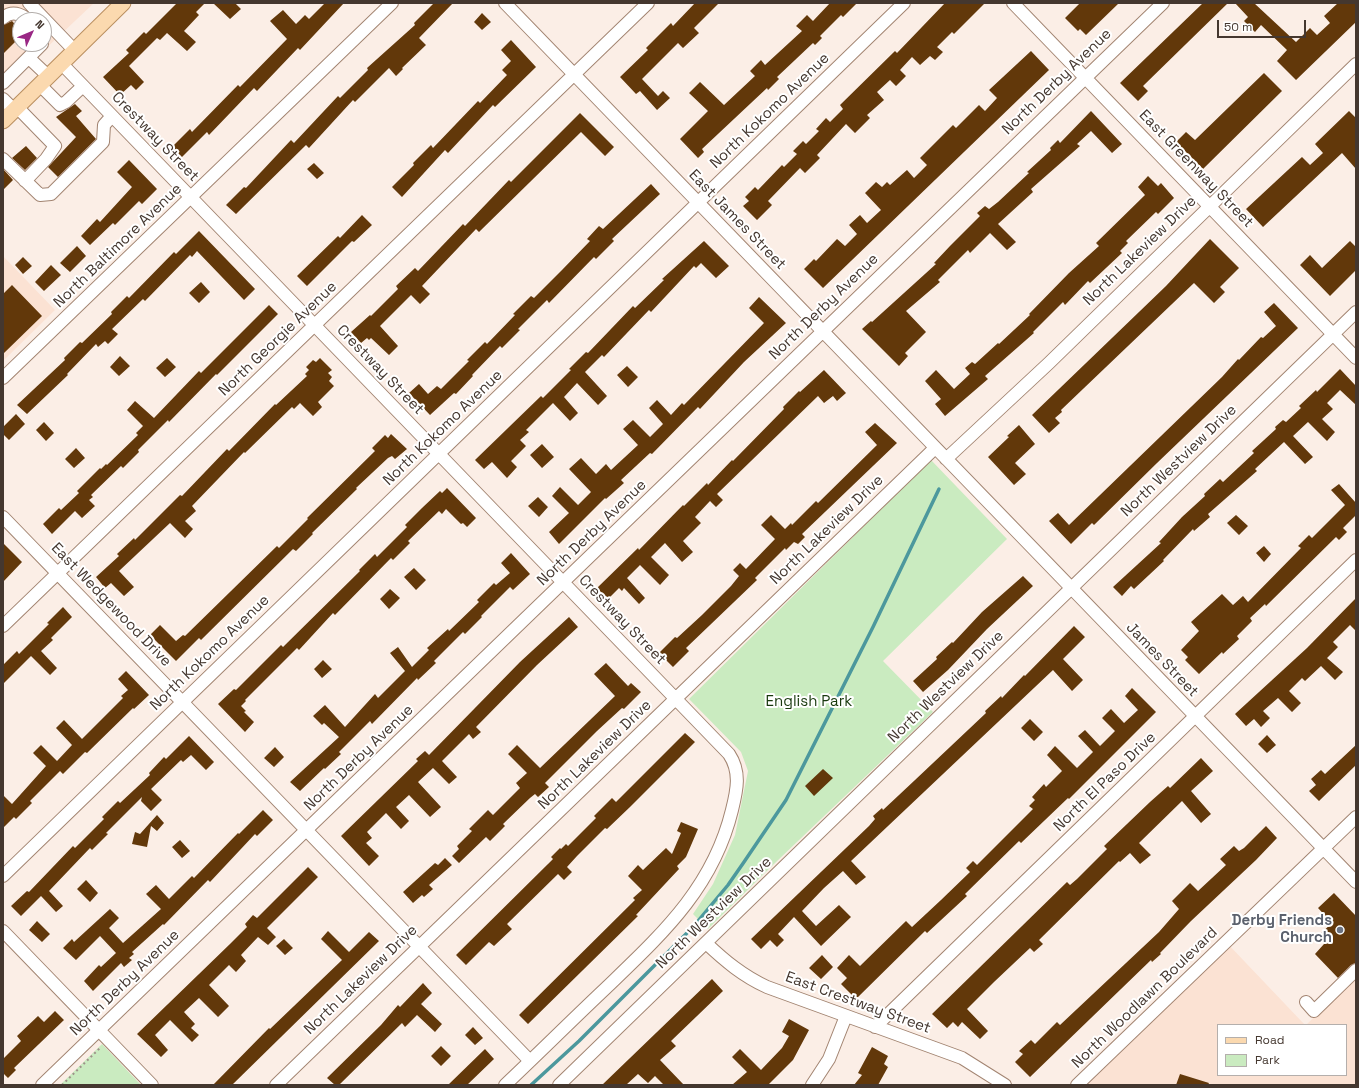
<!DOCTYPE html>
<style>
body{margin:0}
#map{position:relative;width:1359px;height:1088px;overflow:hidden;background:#fbeee6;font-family:"Space Grotesk",sans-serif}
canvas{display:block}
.frame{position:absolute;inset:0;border:4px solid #44372f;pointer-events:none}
.legend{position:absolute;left:1217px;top:1024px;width:130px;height:52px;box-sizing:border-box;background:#fff;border:1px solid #b4afac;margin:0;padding:5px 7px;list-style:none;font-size:12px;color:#44372f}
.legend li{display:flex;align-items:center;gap:8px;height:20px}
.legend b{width:20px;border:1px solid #b4afac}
.north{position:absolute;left:12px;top:12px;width:40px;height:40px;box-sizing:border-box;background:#fff;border:1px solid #b4afac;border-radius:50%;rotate:46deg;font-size:11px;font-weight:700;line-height:16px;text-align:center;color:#44372f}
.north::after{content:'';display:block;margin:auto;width:14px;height:18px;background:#992784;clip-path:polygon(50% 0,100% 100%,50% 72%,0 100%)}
.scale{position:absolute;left:1217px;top:20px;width:89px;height:18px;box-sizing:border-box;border:2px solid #44372f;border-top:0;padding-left:5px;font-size:12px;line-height:14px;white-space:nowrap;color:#44372f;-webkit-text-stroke:3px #fff;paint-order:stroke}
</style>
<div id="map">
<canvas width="1359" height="1088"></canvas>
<div class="frame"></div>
<ul class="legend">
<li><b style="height:5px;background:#fbd9af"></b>Road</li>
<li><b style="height:11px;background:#caebc0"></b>Park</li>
</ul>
<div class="north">N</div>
<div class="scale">50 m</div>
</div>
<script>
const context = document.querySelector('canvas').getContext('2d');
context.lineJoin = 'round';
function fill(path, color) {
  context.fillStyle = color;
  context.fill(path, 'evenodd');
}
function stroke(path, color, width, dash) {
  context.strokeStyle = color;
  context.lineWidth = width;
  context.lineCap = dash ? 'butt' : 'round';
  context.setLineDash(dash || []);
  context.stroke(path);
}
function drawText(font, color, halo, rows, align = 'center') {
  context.font = font + ' "Space Grotesk",sans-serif';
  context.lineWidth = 4;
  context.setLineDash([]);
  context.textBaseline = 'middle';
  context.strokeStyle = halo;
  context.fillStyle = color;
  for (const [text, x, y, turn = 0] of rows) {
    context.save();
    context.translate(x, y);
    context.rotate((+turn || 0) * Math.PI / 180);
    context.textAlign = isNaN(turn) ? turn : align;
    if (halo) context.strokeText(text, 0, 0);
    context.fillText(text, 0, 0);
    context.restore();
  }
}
fill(new Path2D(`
 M3 3H94L3 89ZM20 20H44V44H20Z
 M3 256 55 310 3 361Z
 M1226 942 1305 1025H1218V1075H1346V1025H1306L1356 976V1085H1077Z`), '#fbe2d3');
fill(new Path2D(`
 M931 460 1007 539 883 661 933 712 775 863 708 929 693 914 713 884 735 835 748 771 741 752 689 699Z
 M102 1044 141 1085H60Z`), '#caebc0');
stroke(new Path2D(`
 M531 1085 579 1041 693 927 728 885 744 862 786 800 873 627 939 489`), '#4c989d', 3.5);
fill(new Path2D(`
 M177 3H205L196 12 199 15 184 31 196 42 187 51 167 33 160 40 157 38 129 66 144 82 136 90 131 85 120 95 103 77 129 53 126 50 144 32 146 34Z
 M213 3H235L241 9 230 19Z
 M325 3H344L300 50 298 48 257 91 254 88 209 135 207 132 182 157 172 147 190 129 192 132 238 85 240 87 287 39 270 21 283 10 296 24 305 15 309 19Z
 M434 3H453L419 38 426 45 402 68 403 69 396 76 389 68 355 102 353 100 309 148 306 145 236 214 226 205 244 187 246 188 291 140 294 143 338 96 340 98 368 70 367 68 415 25 414 23Z
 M695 3H719L694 28 699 33 683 48 678 43 642 79 658 96 663 91 670 98 657 110 640 91 636 94 620 77 648 50 646 48 671 23 673 26Z
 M830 3H857L843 17 841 15 820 36 822 38 815 45 813 43 777 77 779 79 768 90 767 88 702 149 704 152 698 158 680 139 708 111 689 93 700 82 724 105 755 76 750 71 761 60 765 65 802 31 796 26 807 15 813 21Z
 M945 3H985L954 34 952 32 937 47 943 52 935 60 930 56 920 65 912 57 900 70 906 76 896 86 890 80 877 92 884 100 867 115 870 118 855 133 846 124 817 155 820 158 805 173 800 168 768 201 772 205 757 220 743 206 749 201 745 197 755 187 758 190 782 165 784 167 797 154 793 151 803 141 806 144 819 131 816 129 826 118 830 122 843 109 840 105 895 51 897 53Z
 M1080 3H1119L1086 35 1080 29 1078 31 1065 18Z
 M1203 3H1228L1143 86 1148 91 1138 101 1120 83Z
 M1235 3H1254L1296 42 1310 28 1317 35 1330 23 1324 16 1338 3H1356V22L1296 80 1277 61 1287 50 1261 25 1255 32 1244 21 1248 17Z
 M482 13 491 22 482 30 474 22Z
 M12 21 20 30V37L3 54V25Z
 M511 40 536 67 495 107 493 105 448 153 445 150 402 197 392 187 414 165 413 163 431 145 433 148 478 101 480 103 507 75 502 70 511 61 501 50Z
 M1031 51 1049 70 823 288 804 269 814 259 816 261 837 239 845 246 857 234 849 225 860 215 867 223 881 210 865 193 876 182 882 187 887 182 890 185 907 170 914 178 927 165 920 158 953 125 956 128 979 105 985 111 997 98 989 90Z
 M1264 73 1282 91 1203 169 1176 142 1186 132 1195 140Z
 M75 104 82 111 76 116 96 139 58 177 48 167 76 137 56 117Z
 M1091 111 1122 144 1112 153 1091 131 1077 144 1080 146 1031 189 1033 192 998 224 1016 242 1007 250 990 233 970 253 968 250 938 280 940 282 906 311 926 332 905 353 908 356 899 366 862 329 871 321 872 322 936 264 934 263 950 246 980 216 977 213 985 206 989 209 998 202 1029 173 1027 172 1051 150 1050 148 1058 140 1060 143Z
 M1349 111 1356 118V169L1342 153 1263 227 1246 209 1302 157 1310 165 1323 153 1315 144Z
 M580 113 614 147 605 156 581 132 479 232 476 229 422 286 430 294 420 304 411 295 380 326 398 346 389 355 371 338 369 340 367 338 361 343 351 332 370 315 371 316 398 289 396 286 415 268 418 271 463 224 465 226 509 180 511 182Z
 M26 146 37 158 25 170 12 158Z
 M129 160 157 189 142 204 139 201 115 225 113 223 90 245 81 236 97 219 100 222 132 187 117 172Z
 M314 163 324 173 317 179 307 169Z
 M4 170 13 180 3 190V171Z
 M1148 176 1158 186 1161 183 1174 198 1158 214 1156 212 1126 241 1128 243 1120 251 1122 253 1090 283 1088 281 1065 305 1063 302 1033 332 1034 333 985 376 988 379 945 416 935 404 941 399 925 381 936 370 954 389 970 374 965 368 972 362 975 364 998 343 999 344 1030 315 1029 314 1069 273 1099 246 1096 243 1145 195 1138 187Z
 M651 184 660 194 612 239 614 241 596 259 594 257 549 303 547 300 518 329 520 330 502 348 500 346 472 375 473 376 456 394 454 393 430 415 409 393 419 384 428 394 437 386 441 389 469 361 467 360 485 342 487 344 515 315 513 314 531 296 534 298 562 270 590 241 587 239 599 226 603 229Z
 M362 215 372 225 354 242 352 241 307 286 297 276 338 236 340 238Z
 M199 231 255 289 244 300 197 251 192 257 190 255 145 301 143 299 112 329 118 334 108 344 105 341 98 347 96 344 67 374 68 375 27 414 17 405 65 360 64 358 80 342 82 343 112 314 111 312 127 296 129 298 174 252 176 254Z
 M1210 239 1239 268 1220 287 1225 292 1214 303 1194 283 1061 410 1062 412 1055 418 1060 423 1049 433 1032 415 1166 286Z
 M704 241 729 266 716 278 701 263 696 268 694 266 651 312 649 310 604 357 602 355 585 372 607 396 598 405 577 383 564 397 578 413 570 421 553 403 526 430 529 432 520 440 526 446 511 461 517 467 507 478 492 462 484 469 475 460 541 396 543 398 571 370 569 369 586 352 588 353 633 306 635 308 664 280 662 279Z
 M1350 241 1356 247V270L1330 296 1300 265 1310 255 1322 268Z
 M77 246 86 256 70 272 60 263Z
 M23 257 32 266 23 274 15 265Z
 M51 265 61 275 44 291 35 282Z
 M201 282 210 292 199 303 189 293Z
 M12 285 42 316 3 354V294Z
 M759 297 786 323 744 362 700 409 698 407 652 454 650 453 621 480 624 483 606 499 605 498 559 544 549 532 569 513 552 496 560 487 578 505 591 492 569 469 581 458 596 474 606 464 611 470 638 445 623 429 633 420 650 437 663 424 649 408 657 400 671 415 682 403 684 405 764 323 749 308Z
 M1274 303 1298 328 1157 463 1094 525 1092 523 1071 544 1049 521 1058 513 1069 525 1222 377 1238 359 1239 360 1261 337 1263 338 1276 326 1264 312Z
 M269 305 278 314 217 375 216 374 169 422 168 420 138 450 139 452 123 468 121 466 91 495 93 497 89 500 95 506 82 518 75 511 52 534 43 524 59 508 61 510 79 493 77 491 100 468 101 469 106 464 107 465 138 435 136 433 143 426 127 410 135 401 154 418 199 371 201 373Z
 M120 356 130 366 119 376 110 367Z
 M167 358 176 367 165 377 156 368Z
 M320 358 332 370 328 373 332 377 329 381 334 386 318 402 322 407 313 416 300 403 294 409 292 407 245 453 244 452 192 506 196 511 185 521 193 529 185 538 170 523 119 571 134 587 124 596 111 583 105 588 96 577 119 556 117 554 134 538 135 540 180 495 182 496 227 449 229 451 275 404 276 405 307 376 305 374 309 370 306 367 313 360 316 362Z
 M627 366 638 377 628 387 617 375Z
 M1340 369 1356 386V405L1340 390 1327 403 1333 409 1322 419 1335 432 1327 441 1308 422 1293 436 1313 457 1305 464 1284 442 1255 469 1257 471 1208 514 1210 517 1194 531 1193 529 1163 560 1164 561 1134 589 1131 586 1122 596 1113 587 1161 543 1159 542 1182 517 1205 496 1204 494 1220 479 1223 482 1254 453 1252 451 1276 429 1275 427 1283 420 1286 422 1301 408 1299 406 1316 390 1317 392Z
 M824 370 846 393 837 401 833 396 824 403 818 396 717 494 723 500 716 507 710 501 695 517 701 523 683 541 693 552 682 562 665 543 651 557 669 575 660 585 640 565 627 578 645 598 639 604 624 588 622 591 619 588 608 599 597 588 638 548 639 550 683 505 684 506 707 483 708 485 732 460 733 461 784 409 783 407 799 391 800 392Z
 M16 414 25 424 9 440 3 434V427Z
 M44 422 54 433 46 441 36 430Z
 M875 423 897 443 802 534 805 537 798 544 794 542 786 550 785 548 755 578 757 580 686 648 689 651 673 667 659 653 675 637 677 638 702 615 731 586 739 576 733 570 740 563 746 569 775 539 761 525 771 515 785 529 791 523 792 525 816 501 818 503 877 445 865 432Z
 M1019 425 1035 444 1015 463 1026 474 1014 485 988 457 1009 437 1007 436Z
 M391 434 407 449 395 459 392 456 388 458 356 488 357 489 312 533 313 534 296 551 293 549 201 640 199 638 176 661 150 635 160 625 176 641 183 635 185 636 277 546 279 548 308 519 307 518 375 451 372 448 385 435 388 438Z
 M542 444 554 457 542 468 530 455Z
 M76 448 85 458 74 468 65 459Z
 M1339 484 1356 503V515L1343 528 1347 532 1339 540 1336 537 1266 606 1265 604 1250 618 1252 621 1237 636 1239 639 1223 654 1222 652 1199 674 1185 660 1188 657 1181 650 1199 631 1191 622 1222 594 1233 605 1243 596 1248 602 1301 548 1298 546 1309 535 1312 538 1345 505 1331 490Z
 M447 488 476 518 467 527 463 523 461 524 446 509 442 514 439 511 408 541 410 543 393 560 391 558 335 615 333 613 299 650 297 648 245 700 246 701 241 706 246 711 244 712 254 722 245 732 218 704 234 689 236 690 281 645 283 647 360 571 359 570 375 554 377 557 407 527 405 525 422 508 440 491 442 493Z
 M538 497 548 507 539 517 528 506Z
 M1236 515 1248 526 1239 535 1227 523Z
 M3 543 22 562 3 582Z
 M1264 546 1271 554 1264 562 1256 553Z
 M511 553 530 574 513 590 510 587 481 616 482 617 465 634 463 632 434 661 436 663 418 680 417 678 372 724 370 721 339 752 341 754 325 769 324 768 300 791 290 782 339 737 324 723 322 725 313 716 325 705 345 727 375 694 378 698 405 671 390 653 398 647 412 667 429 650 427 648 448 629 449 631 479 602 477 600 494 583 496 585 510 573 501 563Z
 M414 568 426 580 416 590 404 577Z
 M1023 576 1033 586 987 629 948 670 923 692 913 681 937 659 936 657 952 642 953 643 982 612Z
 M390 589 400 598 389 609 380 599Z
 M1356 598V631L1350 625 1333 642 1338 647 1327 658 1343 672 1335 680 1321 666 1305 681 1302 678 1289 691 1301 703 1292 712 1278 698 1263 711 1270 718 1261 727 1254 719 1246 726 1235 714 1307 648Z
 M63 607 72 617 51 638 53 640 41 651 57 668 50 675 31 656 3 684V665L17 651 19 654 49 624 47 623Z
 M569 617 578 627 537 665 476 727 481 732 473 739 469 734 442 761 457 777 449 784 433 768 418 782 441 807 430 817 409 795 396 807 409 821 401 829 386 813 367 832 372 838 366 843 379 856 369 866 341 836 418 761 416 759 425 751 429 755 520 662Z
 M1074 626 1085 637 1063 659 1083 680 1072 691 1053 670 851 861 866 877 856 885 843 871 824 888 802 911 816 926 839 905 851 917 821 946 794 917 778 934 784 940 777 947 770 940 761 949 751 939 869 826 875 819 873 816 882 808 883 810 915 780 986 713 985 711 1001 696 1002 698 1024 675 1025 676Z
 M323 660 332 669 322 678 314 669Z
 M606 663 628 686 631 683 641 692 624 709 622 708 597 731 545 783 549 787 538 797 535 794 530 798 503 824 505 826 490 841 486 837 459 863 452 856 459 849 457 846 472 831 469 829 488 810 493 815 520 788 516 783 527 773 508 754 517 745 540 768 615 696 594 674Z
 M126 671 149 695 134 709 133 708 87 753 85 752 63 774 60 771 30 801 32 803 16 819 14 817 3 828V795L12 804 46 766 33 753 41 745 57 761 72 745 56 728 64 720 82 739 123 698 121 696 128 690 118 679Z
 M1132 688 1156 712 1069 799 1068 798 1021 843 1019 841 965 894 967 896 927 933 925 931 856 999 841 984 847 978 837 968 849 955 860 966 906 921 912 927 941 900 970 872 966 868 973 861 977 865 1033 809 1029 806 1035 800 1032 797 1044 784 1046 787 1062 771 1047 755 1055 746 1077 768 1093 752 1078 736 1085 730 1100 746 1115 731 1102 718 1111 709 1124 723 1138 710 1125 696Z
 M1030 719 1043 732 1034 741 1021 728Z
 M685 733 695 742 630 807 607 829 605 828 577 856 567 867 572 872 564 880 558 874 507 924 512 929 494 946 489 942 466 965 456 955 548 864 553 859 551 857 560 848 561 849 566 844 568 846 596 818 594 816 612 798 616 802Z
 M1267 735 1276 745 1267 753 1258 744Z
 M189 736 214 762 206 770 191 755 183 762 181 760 151 789 162 800 151 811 141 801 142 797 106 833 108 834 92 850 90 848 49 891 63 906 56 912 41 896 21 916 11 906 27 891 29 892 73 846 75 848 104 819 102 817 118 801 120 803 150 775 149 773 164 757 166 759Z
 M1356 745V765L1319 801 1309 791 1316 785 1311 779 1321 770 1325 774Z
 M275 747 284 757 274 767 264 758Z
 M1201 758 1213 771 1191 791 1211 814 1201 823 1182 801 1139 843 1151 855 1140 864 1130 853 1120 862 1119 861 1039 940 1043 944 1034 952 1030 948 994 982 967 1009 988 1031 980 1039 962 1022 958 1027 953 1022 947 1028 932 1014 1067 882 1070 885 1077 879 1107 849 1104 846 1150 802 1168 786 1170 788Z
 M823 769 833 778 814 796 805 786Z
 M263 810 273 820 257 836 255 834 210 882 208 880 164 925 163 924 132 952 134 954 129 958 132 960 124 967 121 963 93 991 84 981 99 965 101 967 116 953 100 936 76 960 63 948 72 939 74 942 110 909 119 918 109 928 123 943 161 909 146 894 156 885 169 899 192 876 194 878 238 833 239 834Z
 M157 815 164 823 157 831 151 826 147 847 132 844 135 832 140 834Z
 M681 822 698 829 686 857 677 866 679 869 636 915 638 916 528 1024 519 1015 635 900 633 898 642 890 628 876 638 865 643 870 666 848 672 854 681 833 677 831Z
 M1266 826 1277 838 1256 860 1191 921 1160 953 1161 954 1152 962 1151 960 1030 1077 1015 1062 1023 1054 1019 1051 1031 1040 1035 1044 1057 1022 1060 1025 1159 932 1179 909 1172 901 1190 883 1198 891 1226 865 1220 859 1234 846 1239 851 1244 848Z
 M180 840 190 851 182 858 172 847Z
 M445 858 452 865 429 885 433 889 424 897 422 895 413 903 403 892 435 863 438 865Z
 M308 867 318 877 267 928 276 937 268 945 258 937 241 955 246 961 236 972 229 965 209 985 229 1006 218 1017 199 998 184 1012 195 1024 191 1028 199 1035 192 1042 170 1020 155 1035 168 1050 161 1057 137 1034 230 944 247 927 245 924 253 915 257 918Z
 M86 880 98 893 90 902 77 889Z
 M1334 893 1356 916V963L1351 965 1338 978 1315 954 1324 944 1317 937 1332 923 1318 908Z
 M37 921 50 934 42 942 29 930Z
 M328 931 349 952 369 932 379 941 232 1085H213L269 1028 270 1029 342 960 321 939Z
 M284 939 293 948 285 955 276 946Z
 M822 955 833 967 821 979 809 968Z
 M712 979 723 991 671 1041 676 1046 660 1060 684 1085H664L655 1076 648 1083 638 1074 626 1085H602Z
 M423 983 432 993 421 1004 442 1024 435 1032 417 1015 405 1027 402 1023 339 1085H335L327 1078 381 1025 398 1005 400 1007Z
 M55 1011 64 1020 14 1068 16 1070 8 1078 3 1073V1059L21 1041 17 1036 38 1016 44 1022Z
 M789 1019 809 1030 793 1060 768 1085H732L747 1072 732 1057 740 1049 761 1070 782 1048 789 1036 782 1032Z
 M473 1027 483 1038 475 1045 465 1035Z
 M441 1046 451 1056 441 1066 431 1056Z
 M872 1047 888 1056 884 1064 888 1067 878 1085H854L862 1075 858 1073Z
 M485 1049 494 1059 467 1085H448Z
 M1180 1074 1209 1083 1208 1085H1176Z`), '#62380a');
const minor = new Path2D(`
 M29 3 74 50
 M505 3 1356 882
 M1013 3 1356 358
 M3 18C12 10 20 14 29 20
 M29 58 48 76
 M61 63 729 754C741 772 737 790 732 810 713 888 662 934 606 988 572 1020 539 1053 505 1085
 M3 83 42 44
 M40 85 60 105 66 102 83 86
 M3 99 14 110
 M17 107 55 146 46 159 25 181
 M3 159 40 195 51 194 103 142 104 125 112 116
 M3 378 392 3
 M946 459 1049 363 1356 64
 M3 517 530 1061
 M3 626 648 3
 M3 876 904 3
 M3 931 152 1085
 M706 943C725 961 743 976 767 987L962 1058 1005 1085
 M1306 1002 1314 1011 1356 970
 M875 1027 1356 560
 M42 1085 1163 3
 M276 1085 935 448
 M559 1085 1356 312
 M812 1085 829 1059 846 1016
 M1077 1085 1356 817`);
const major = new Path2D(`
 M3 121 123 3`);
stroke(minor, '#a28471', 14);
stroke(major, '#ba8f60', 17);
stroke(new Path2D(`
 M62 1085 100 1048`), '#9e9189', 2, [2, 3]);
stroke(minor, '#fff', 12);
stroke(major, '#fbd9af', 15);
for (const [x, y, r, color] of [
 [1340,930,4,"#6b7280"]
]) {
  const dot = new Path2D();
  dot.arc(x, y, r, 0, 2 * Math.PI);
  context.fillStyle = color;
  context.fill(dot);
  stroke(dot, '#fff', 1.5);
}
drawText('15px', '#44372f', '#fff', [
 ["North Derby Avenue",1057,82,-44],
 ["North Kokomo Avenue",770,111,-44],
 ["Crestway Street",155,137,46],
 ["East Greenway Street",1196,169,46],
 ["East James Street",737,220,46],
 ["North Baltimore Avenue",118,246,-44],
 ["North Lakeview Drive",1140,251,-44],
 ["North Derby Avenue",824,307,-44],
 ["North Georgie Avenue",278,339,-44],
 ["Crestway Street",380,370,46],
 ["North Kokomo Avenue",443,428,-44],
 ["North Westview Drive",1179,461,-44],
 ["North Lakeview Drive",827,530,-44],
 ["North Derby Avenue",592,533,-44],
 ["East Wedgewood Drive",111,605,46],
 ["Crestway Street",622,620,46],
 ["North Kokomo Avenue",210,653,-44],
 ["James Street",1162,660,46],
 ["North Westview Drive",946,687,-44],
 ["North Lakeview Drive",595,755,-44],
 ["North Derby Avenue",359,758,-44],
 ["North El Paso Drive",1105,782,-44],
 ["North Westview Drive",714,913,-44],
 ["North Lakeview Drive",361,980,-44],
 ["North Derby Avenue",125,983,-44],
 ["North Woodlawn Boulevard",1145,998,-44],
 ["East Crestway Street",858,1003,20]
]);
drawText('15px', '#18390d', '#fff', [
 ["English Park",809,702]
]);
drawText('bold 15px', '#5b616d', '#fff', [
 ["Derby Friends",1332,921],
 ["Church",1332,938]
], 'right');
</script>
